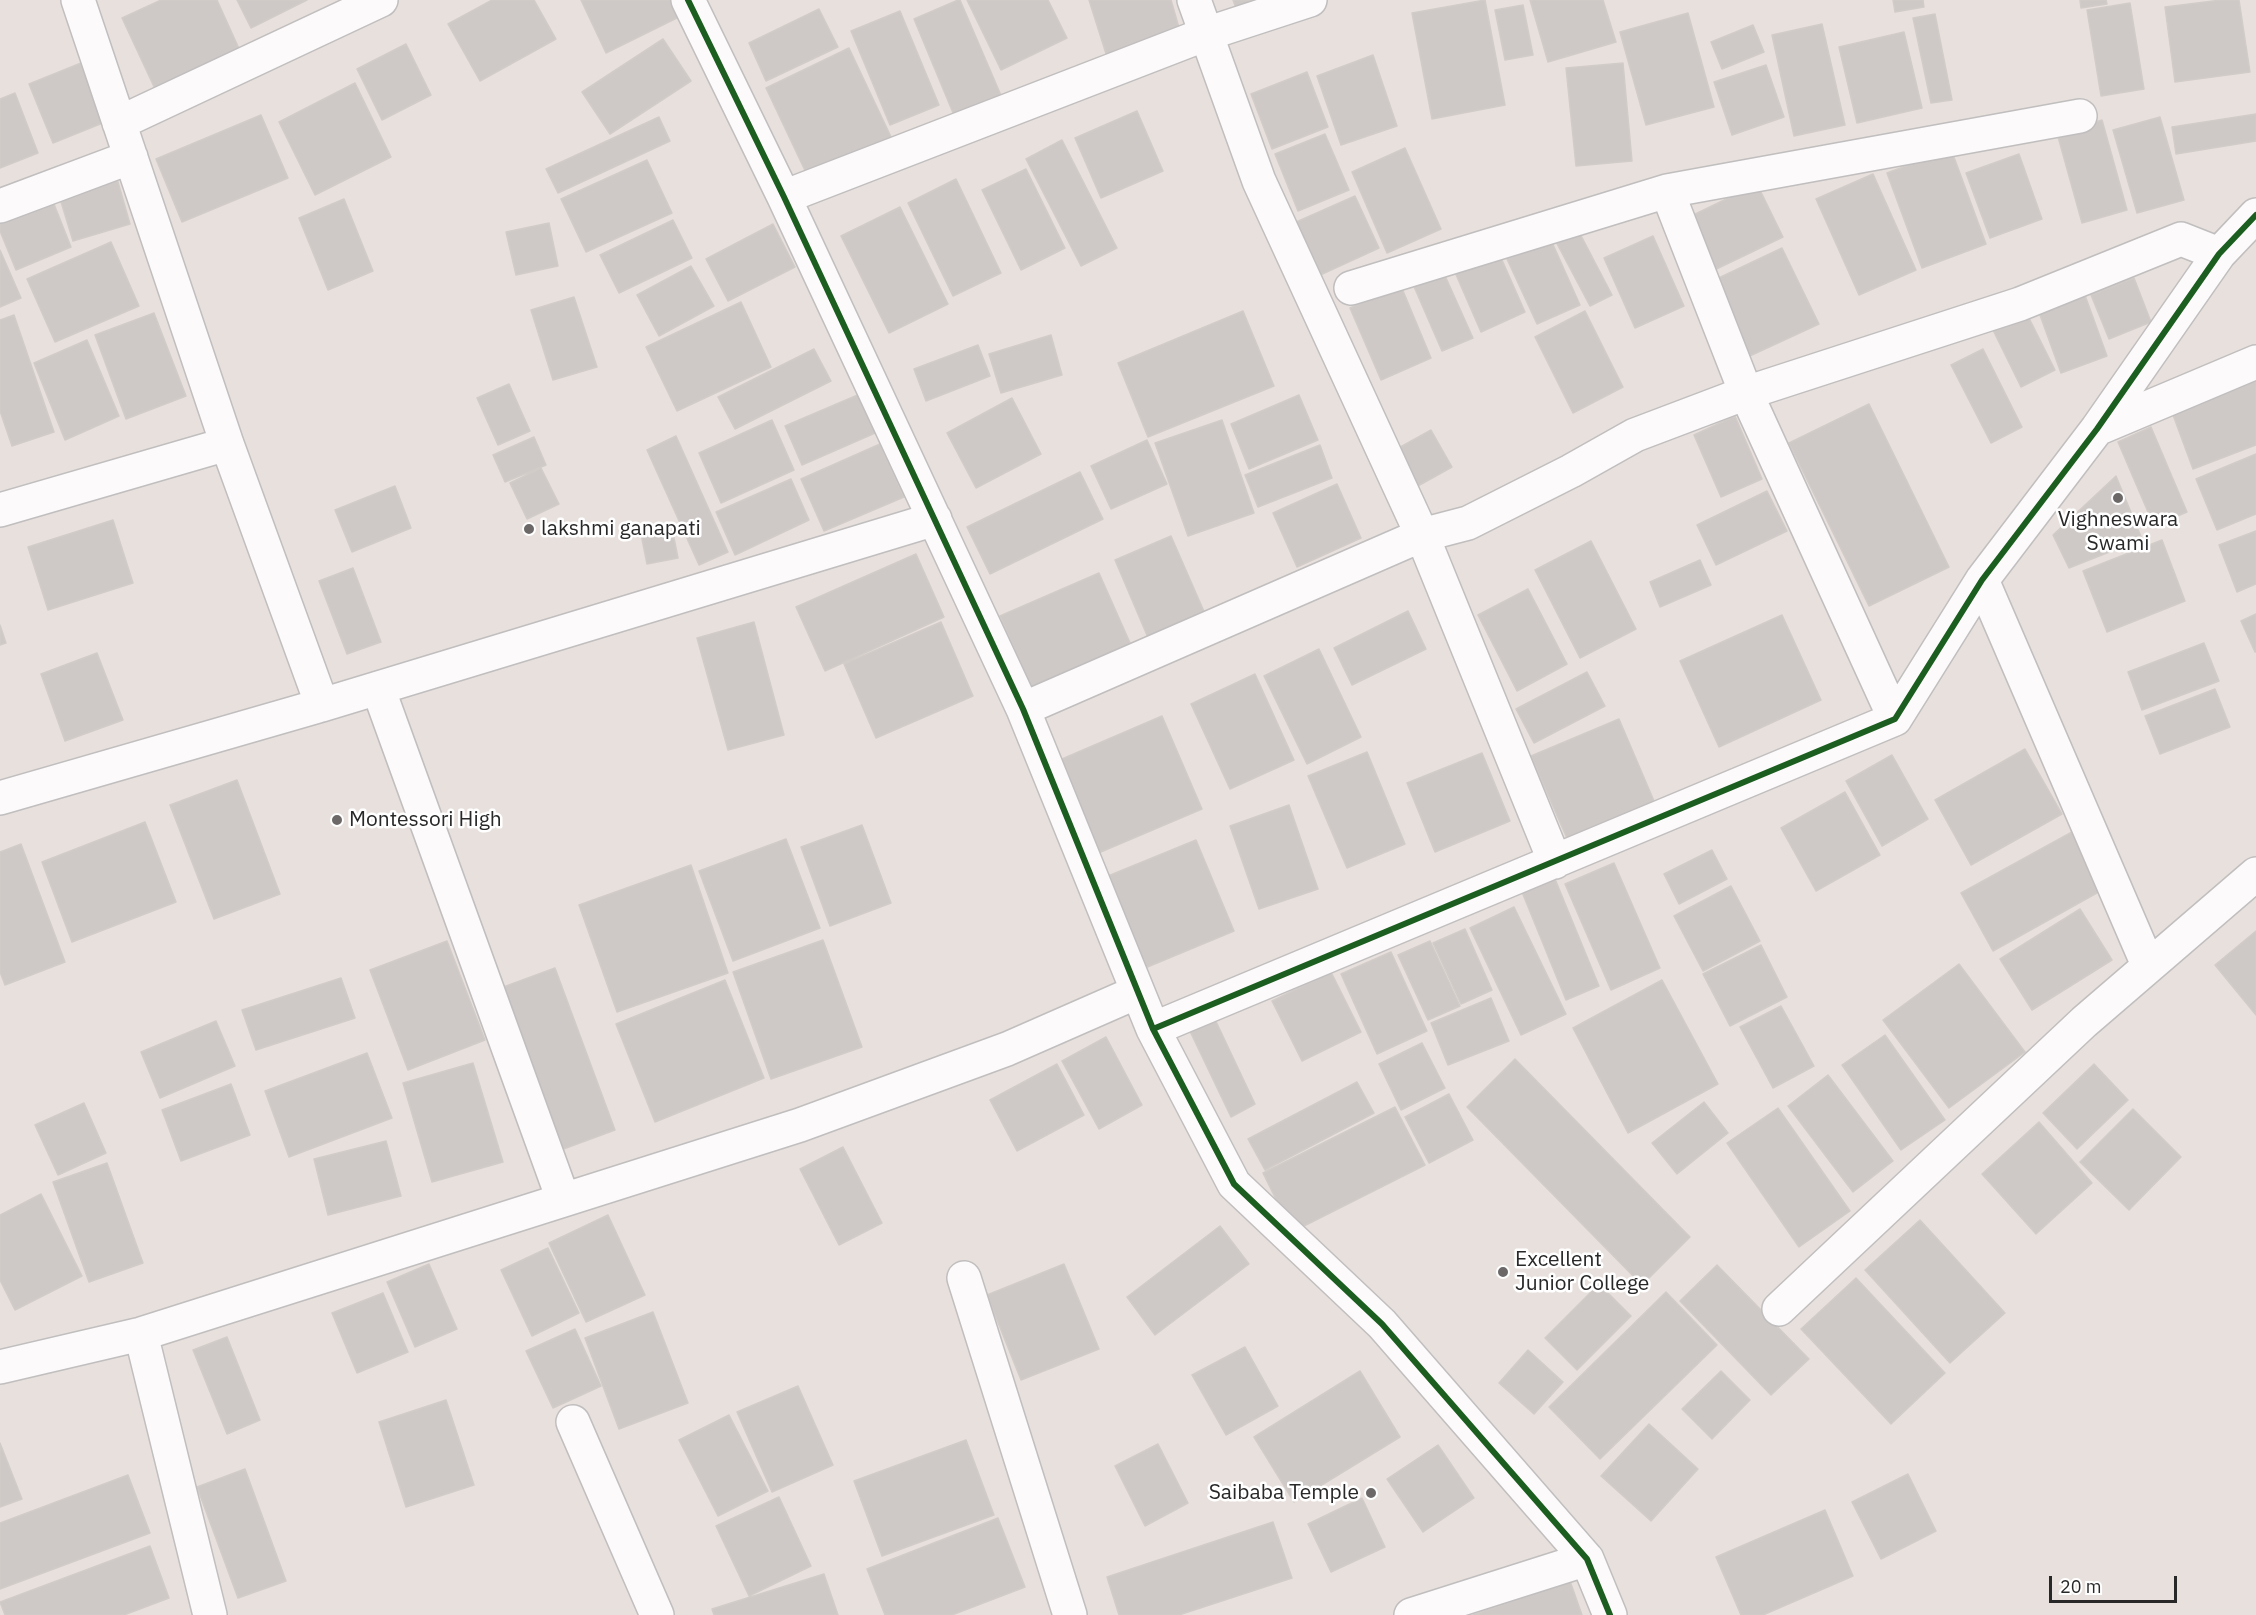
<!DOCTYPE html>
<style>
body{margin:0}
#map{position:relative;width:2256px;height:1615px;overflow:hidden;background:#e8e0dc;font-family:"IBM Plex Sans",sans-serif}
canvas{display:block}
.scale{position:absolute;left:2049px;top:1576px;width:128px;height:27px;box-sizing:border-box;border:3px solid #282828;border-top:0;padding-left:8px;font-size:18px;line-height:21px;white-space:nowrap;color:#282828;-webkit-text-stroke:4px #fff;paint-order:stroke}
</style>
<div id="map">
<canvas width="2256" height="1615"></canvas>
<div class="scale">20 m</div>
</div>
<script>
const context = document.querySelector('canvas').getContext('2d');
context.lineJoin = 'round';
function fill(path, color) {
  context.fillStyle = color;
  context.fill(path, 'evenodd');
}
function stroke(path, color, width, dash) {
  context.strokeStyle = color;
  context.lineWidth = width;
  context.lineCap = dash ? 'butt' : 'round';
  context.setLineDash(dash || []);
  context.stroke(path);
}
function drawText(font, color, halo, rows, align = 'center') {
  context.font = font + ' "IBM Plex Sans",sans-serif';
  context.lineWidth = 5;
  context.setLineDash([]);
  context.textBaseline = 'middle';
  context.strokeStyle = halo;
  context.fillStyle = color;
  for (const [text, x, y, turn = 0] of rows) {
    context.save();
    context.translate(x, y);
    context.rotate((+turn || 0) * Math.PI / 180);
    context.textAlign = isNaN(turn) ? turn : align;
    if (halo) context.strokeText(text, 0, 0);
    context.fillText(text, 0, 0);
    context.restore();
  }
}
const building = new Path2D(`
 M161 0H217L241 53 156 91 122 18Z
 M237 0H307L251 28Z
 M492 0H534L556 39 480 81 448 24Z
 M581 0H683L689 12 606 53Z
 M958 0H960L1003 100 956 120 914 19Z
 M967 0H1048L1067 38 1001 70Z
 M1089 0H1171L1182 38 1108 60Z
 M1233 0H1265L1237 11Z
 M1485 0 1505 105 1432 119 1412 13Z
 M1530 0H1603L1616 42 1548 62Z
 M1893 0H1923L1924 7 1895 12Z
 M2080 0H2106L2107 4 2081 8Z
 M2221 0H2239L2250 72 2175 82 2165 7Z
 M2130 3 2144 89 2101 96 2087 10Z
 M1523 5 1533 55 1505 60 1495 10Z
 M819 9 838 47 766 81 749 43Z
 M900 11 939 105 890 125 851 31Z
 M1688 13 1714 107 1646 125 1620 32Z
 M1935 14 1952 100 1931 103 1913 18Z
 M1822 24 1845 125 1794 136 1772 35Z
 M1753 25 1764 52 1722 69 1711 42Z
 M1904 32 1922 108 1857 123 1839 47Z
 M663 39 691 81 610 134 582 92Z
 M406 44 431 95 382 120 357 69Z
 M849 48 892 139 809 179 766 88Z
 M1373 55 1397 126 1341 145 1317 76Z
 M91 59 115 118 53 143 29 84Z
 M1623 63 1632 161 1576 166 1566 68Z
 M1766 65 1784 117 1732 135 1714 82Z
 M1307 72 1328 127 1272 149 1251 94Z
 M355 83 391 157 315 195 279 122Z
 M15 93 38 153 0 168V99Z
 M1137 111 1163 171 1101 198 1075 138Z
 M2256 114V141L2176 154 2172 127Z
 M261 115 288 178 182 222 156 159Z
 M659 117 670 141 558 193 546 169Z
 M2160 117 2184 200 2137 213 2113 130Z
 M2102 120 2127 210 2082 223 2057 133Z
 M1325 134 1349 190 1298 211 1275 154Z
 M1062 140 1117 248 1081 266 1026 159Z
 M1405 148 1441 229 1387 253 1352 172Z
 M1951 149 1986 244 1922 268 1887 173Z
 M2019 154 2042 219 1990 238 1966 173Z
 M647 160 672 213 586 252 561 199Z
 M1026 169 1065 248 1021 270 982 190Z
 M1873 174 1916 270 1859 295 1816 199Z
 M116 175 130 224 73 241 58 192Z
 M956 179 1001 273 953 296 908 203Z
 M1757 184 1783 237 1706 274 1681 221Z
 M1355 196 1379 248 1318 276 1294 223Z
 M52 199 71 247 16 270 0 231V220Z
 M344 199 373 271 328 290 299 218Z
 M900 207 948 304 889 333 841 236Z
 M673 220 692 258 619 293 600 255Z
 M549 223 558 266 516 275 506 232Z
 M773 224 795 267 728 301 706 259Z
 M1576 226 1612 295 1590 306 1554 238Z
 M1653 236 1684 306 1635 328 1604 258Z
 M1551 240 1580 305 1537 324 1507 259Z
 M111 242 139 306 55 342 27 279Z
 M1782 248 1819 324 1741 360 1706 284Z
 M0 250 21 298 0 307Z
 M1498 251 1525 312 1481 332 1454 270Z
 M691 266 714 306 659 336 637 295Z
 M1442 269 1473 338 1442 351 1412 282Z
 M2134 278 2151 322 2109 339 2091 295Z
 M1401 286 1431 358 1381 380 1350 308Z
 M2082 287 2107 356 2061 373 2036 304Z
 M574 297 597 367 553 380 531 310Z
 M741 302 771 367 677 411 646 347Z
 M1243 311 1274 386 1148 437 1118 363Z
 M1585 311 1623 387 1573 413 1535 337Z
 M2026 312 2055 370 2021 387 1992 328Z
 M154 313 186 396 126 419 95 335Z
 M14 315 54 432 12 446 0 411V320Z
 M1051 335 1062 375 1001 393 989 354Z
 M87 340 119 416 65 440 34 363Z
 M978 345 990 376 926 401 914 369Z
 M814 349 831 381 735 429 718 397Z
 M1983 349 2022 427 1991 443 1951 365Z
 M2256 377V445L2193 469 2173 415Z
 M509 384 530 431 498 445 477 398Z
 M867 391 882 430 802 465 785 426Z
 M1299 395 1318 440 1249 469 1231 424Z
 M1012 398 1041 454 976 488 947 433Z
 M1869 404 1949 567 1869 606 1789 443Z
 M1735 416 1762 479 1721 497 1694 435Z
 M772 420 794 470 721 503 699 453Z
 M1222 420 1254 513 1188 536 1155 443Z
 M2151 427 2187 512 2154 526 2118 442Z
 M1431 430 1452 467 1416 487 1395 450Z
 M676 436 728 552 699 565 647 450Z
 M534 437 546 465 505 482 493 455Z
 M1147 440 1167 484 1111 509 1091 466Z
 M880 444 904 497 824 531 801 479Z
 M1320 445 1332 478 1258 507 1245 475Z
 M2256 454V514L2217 530 2196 479Z
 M541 468 559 504 527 519 510 483Z
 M1080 472 1103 519 990 574 967 527Z
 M2116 476 2142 539 2069 568 2053 535Z
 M791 479 809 520 735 555 716 512Z
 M1337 484 1361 538 1297 567 1273 513Z
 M395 486 411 528 352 552 335 510Z
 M1767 491 1787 531 1716 565 1697 525Z
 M113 520 133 583 48 610 28 547Z
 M671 523 678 558 647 564 640 529Z
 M2256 531V584L2237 592 2219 545Z
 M1171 536 1206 616 1149 640 1115 560Z
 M2162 540 2185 601 2107 632 2083 571Z
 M1591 541 1636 629 1580 658 1535 570Z
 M916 554 944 617 825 671 796 607Z
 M1700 560 1711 585 1660 607 1650 582Z
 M353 568 381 642 347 654 319 581Z
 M1099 573 1135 654 1035 697 1000 616Z
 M1528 589 1567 664 1517 691 1478 615Z
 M1408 611 1426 649 1352 685 1334 648Z
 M2256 614V652H2255L2241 621Z
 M1782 615 1821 700 1719 747 1680 661Z
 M754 622 784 735 728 750 697 638Z
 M941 622 973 696 876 738 844 664Z
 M0 625 6 643 0 645Z
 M2204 643 2219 681 2142 710 2128 672Z
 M1319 649 1361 737 1307 764 1264 676Z
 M97 653 123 720 65 741 41 674Z
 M1587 672 1605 706 1534 743 1516 709Z
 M1255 674 1294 760 1230 789 1191 704Z
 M2215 689 2230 727 2160 754 2145 716Z
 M1162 716 1202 809 1096 854 1055 762Z
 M1619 719 1660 815 1573 852 1531 756Z
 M2025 749 2062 814 1971 865 1935 800Z
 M1367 752 1405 844 1347 868 1308 776Z
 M1482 753 1510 821 1435 852 1407 783Z
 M1892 755 1928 819 1882 846 1846 781Z
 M237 780 280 894 214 919 170 805Z
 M1845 792 1880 855 1816 891 1781 828Z
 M1289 805 1318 889 1259 909 1230 826Z
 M145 822 176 902 72 942 42 862Z
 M862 825 891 903 830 926 801 847Z
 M2072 832 2104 889 1993 951 1961 893Z
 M786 839 820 928 733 961 699 871Z
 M1196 840 1234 931 1145 968 1108 876Z
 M21 844 65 962 5 985 0 972V852Z
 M1712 850 1727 879 1679 904 1664 874Z
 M1614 863 1660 968 1611 990 1565 884Z
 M691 865 728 973 617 1012 579 905Z
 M1555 879 1599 986 1566 1000 1522 892Z
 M1731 886 1760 941 1703 971 1674 916Z
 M1514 907 1566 1014 1521 1035 1470 928Z
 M2080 909 2112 960 2032 1010 2000 959Z
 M1465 929 1492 990 1461 1004 1433 943Z
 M2256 931V1015L2215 965Z
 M823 940 862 1047 771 1079 733 972Z
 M447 941 485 1040 408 1070 370 970Z
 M1430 941 1460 1006 1428 1020 1398 955Z
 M1761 945 1787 997 1730 1026 1703 974Z
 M1391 952 1427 1031 1377 1054 1341 974Z
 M1959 964 2025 1052 1949 1108 1883 1020Z
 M555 968 615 1130 558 1151 498 989Z
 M1331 972 1361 1032 1302 1061 1272 1001Z
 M341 978 355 1018 256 1050 242 1010Z
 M725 980 764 1078 655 1122 616 1024Z
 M1662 980 1718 1084 1628 1133 1573 1028Z
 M1491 998 1509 1041 1448 1065 1431 1023Z
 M1781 1006 1814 1066 1773 1088 1740 1027Z
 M1212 1013 1255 1104 1231 1117 1187 1025Z
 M216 1021 235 1066 160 1098 141 1052Z
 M1885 1035 1945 1120 1901 1150 1842 1065Z
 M1106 1037 1142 1105 1099 1129 1062 1061Z
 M1422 1043 1445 1088 1401 1110 1379 1064Z
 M367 1053 392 1118 289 1157 265 1091Z
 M1515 1059 1690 1237 1642 1285 1467 1107Z
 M473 1063 503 1162 432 1182 403 1083Z
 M1057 1064 1084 1115 1017 1151 990 1100Z
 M2094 1064 2128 1100 2077 1149 2043 1113Z
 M1828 1075 1893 1161 1853 1192 1788 1106Z
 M1357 1082 1374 1113 1265 1170 1248 1139Z
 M231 1084 250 1135 181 1161 162 1110Z
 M1449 1094 1473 1140 1429 1163 1405 1117Z
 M1704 1102 1728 1133 1677 1174 1652 1143Z
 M84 1103 106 1153 58 1175 35 1125Z
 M1395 1107 1425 1165 1292 1232 1263 1173Z
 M1778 1108 1850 1211 1799 1247 1727 1143Z
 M2133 1109 2181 1157 2129 1210 2080 1162Z
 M2039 1122 2092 1183 2036 1234 1982 1174Z
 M386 1141 401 1196 328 1215 314 1159Z
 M843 1147 882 1223 839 1245 800 1169Z
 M107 1163 143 1263 89 1282 53 1182Z
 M41 1194 82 1276 15 1310 0 1280V1215Z
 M608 1215 645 1295 586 1322 549 1243Z
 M1920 1220 2005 1313 1950 1363 1865 1270Z
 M1220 1226 1249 1264 1155 1335 1127 1297Z
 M548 1248 579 1313 532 1336 501 1270Z
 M429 1264 457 1329 415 1347 387 1282Z
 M1064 1264 1099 1349 1021 1380 987 1295Z
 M1717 1265 1809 1359 1771 1395 1680 1301Z
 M1856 1278 1945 1373 1891 1424 1801 1329Z
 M1599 1284 1631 1316 1577 1370 1545 1338Z
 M1666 1292 1717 1345 1600 1459 1549 1407Z
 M383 1293 408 1352 357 1373 332 1313Z
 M653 1312 688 1403 619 1429 585 1338Z
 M575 1329 601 1386 553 1408 526 1351Z
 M227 1337 260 1420 227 1434 193 1350Z
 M1245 1347 1278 1406 1226 1435 1192 1375Z
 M1528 1350 1563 1382 1534 1414 1499 1383Z
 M1360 1371 1400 1437 1294 1502 1254 1437Z
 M1721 1371 1750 1400 1712 1439 1682 1409Z
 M798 1386 833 1465 772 1492 737 1412Z
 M446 1400 474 1485 406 1507 379 1422Z
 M729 1415 768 1491 718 1516 679 1440Z
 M1649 1424 1698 1469 1651 1521 1601 1476Z
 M966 1440 994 1515 882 1556 854 1481Z
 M0 1443 22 1499 0 1507Z
 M1158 1444 1188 1503 1145 1526 1115 1466Z
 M1438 1445 1474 1498 1423 1532 1387 1479Z
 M245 1469 286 1581 238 1598 197 1487Z
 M1908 1474 1936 1531 1881 1559 1852 1502Z
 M128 1475 150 1533 0 1589V1523Z
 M779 1497 811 1566 749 1596 716 1526Z
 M1362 1498 1385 1547 1331 1572 1308 1524Z
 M1825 1510 1853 1576 1763 1615H1741L1716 1557Z
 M998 1518 1025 1587 952 1615H885L867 1569Z
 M1273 1522 1292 1578 1179 1615H1119L1107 1577Z
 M150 1546 169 1598 124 1615H5L0 1602Z
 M824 1574 838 1615H714L712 1609Z
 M1570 1581 1582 1615H1473Z`);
fill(building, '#cec9c6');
stroke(building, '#d2ccc9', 1.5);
const street = new Path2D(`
 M78 0 227 444 322 705
 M688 0 784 197 1023 709 1153 1029 1234 1184 1382 1324 1587 1559 1610 1615
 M1194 0 1259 181 1422 535 1555 862
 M119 123 381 0
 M1667 191 1746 393 1895 719
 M784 197 1206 34 1310 0
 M0 206 131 157
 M1351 288 1667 191 2080 116
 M2097 429 2256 362
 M0 510 227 444
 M1982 580 2148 965
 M378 688 563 1199
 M1023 709 1422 535 1468 523 1571 471 1635 435 1746 393 2020 304 2181 239 2219 254
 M0 798 322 705 935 519
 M1153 1029 1895 719 1982 580 2097 429 2219 254 2256 215
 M964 1278 1070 1615
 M1779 1309 2084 1022 2256 874
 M141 1334 210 1615
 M0 1367 141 1334 800 1125 1007 1049 1137 992
 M573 1422 657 1615
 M1411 1615 1587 1559`);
stroke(street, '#c0bebf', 36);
stroke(street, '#fcfafa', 33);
stroke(new Path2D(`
 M688 0 784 197 1023 709 1153 1029 1234 1184 1382 1324 1587 1559 1610 1615
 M1153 1029 1895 719 1982 580 2097 429 2219 254 2256 215`), '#1b5e20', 6);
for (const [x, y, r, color] of [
 [2118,498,6,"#6b6867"],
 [529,529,6,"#6b6867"],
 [337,820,6,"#6b6867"],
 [1503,1272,6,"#6b6867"],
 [1371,1493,6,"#6b6867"]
]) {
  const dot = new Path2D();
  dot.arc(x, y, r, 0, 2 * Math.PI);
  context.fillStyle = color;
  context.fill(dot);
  stroke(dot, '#fff', 2);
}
drawText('21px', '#282828', '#fff', [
 ["Vighneswara",2118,520,"center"],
 ["Swami",2118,544,"center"],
 ["lakshmi ganapati",541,529],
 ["Montessori High",349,820],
 ["Excellent",1515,1260],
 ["Junior College",1515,1284],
 ["Saibaba Temple",1359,1493,"right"]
], 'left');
</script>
